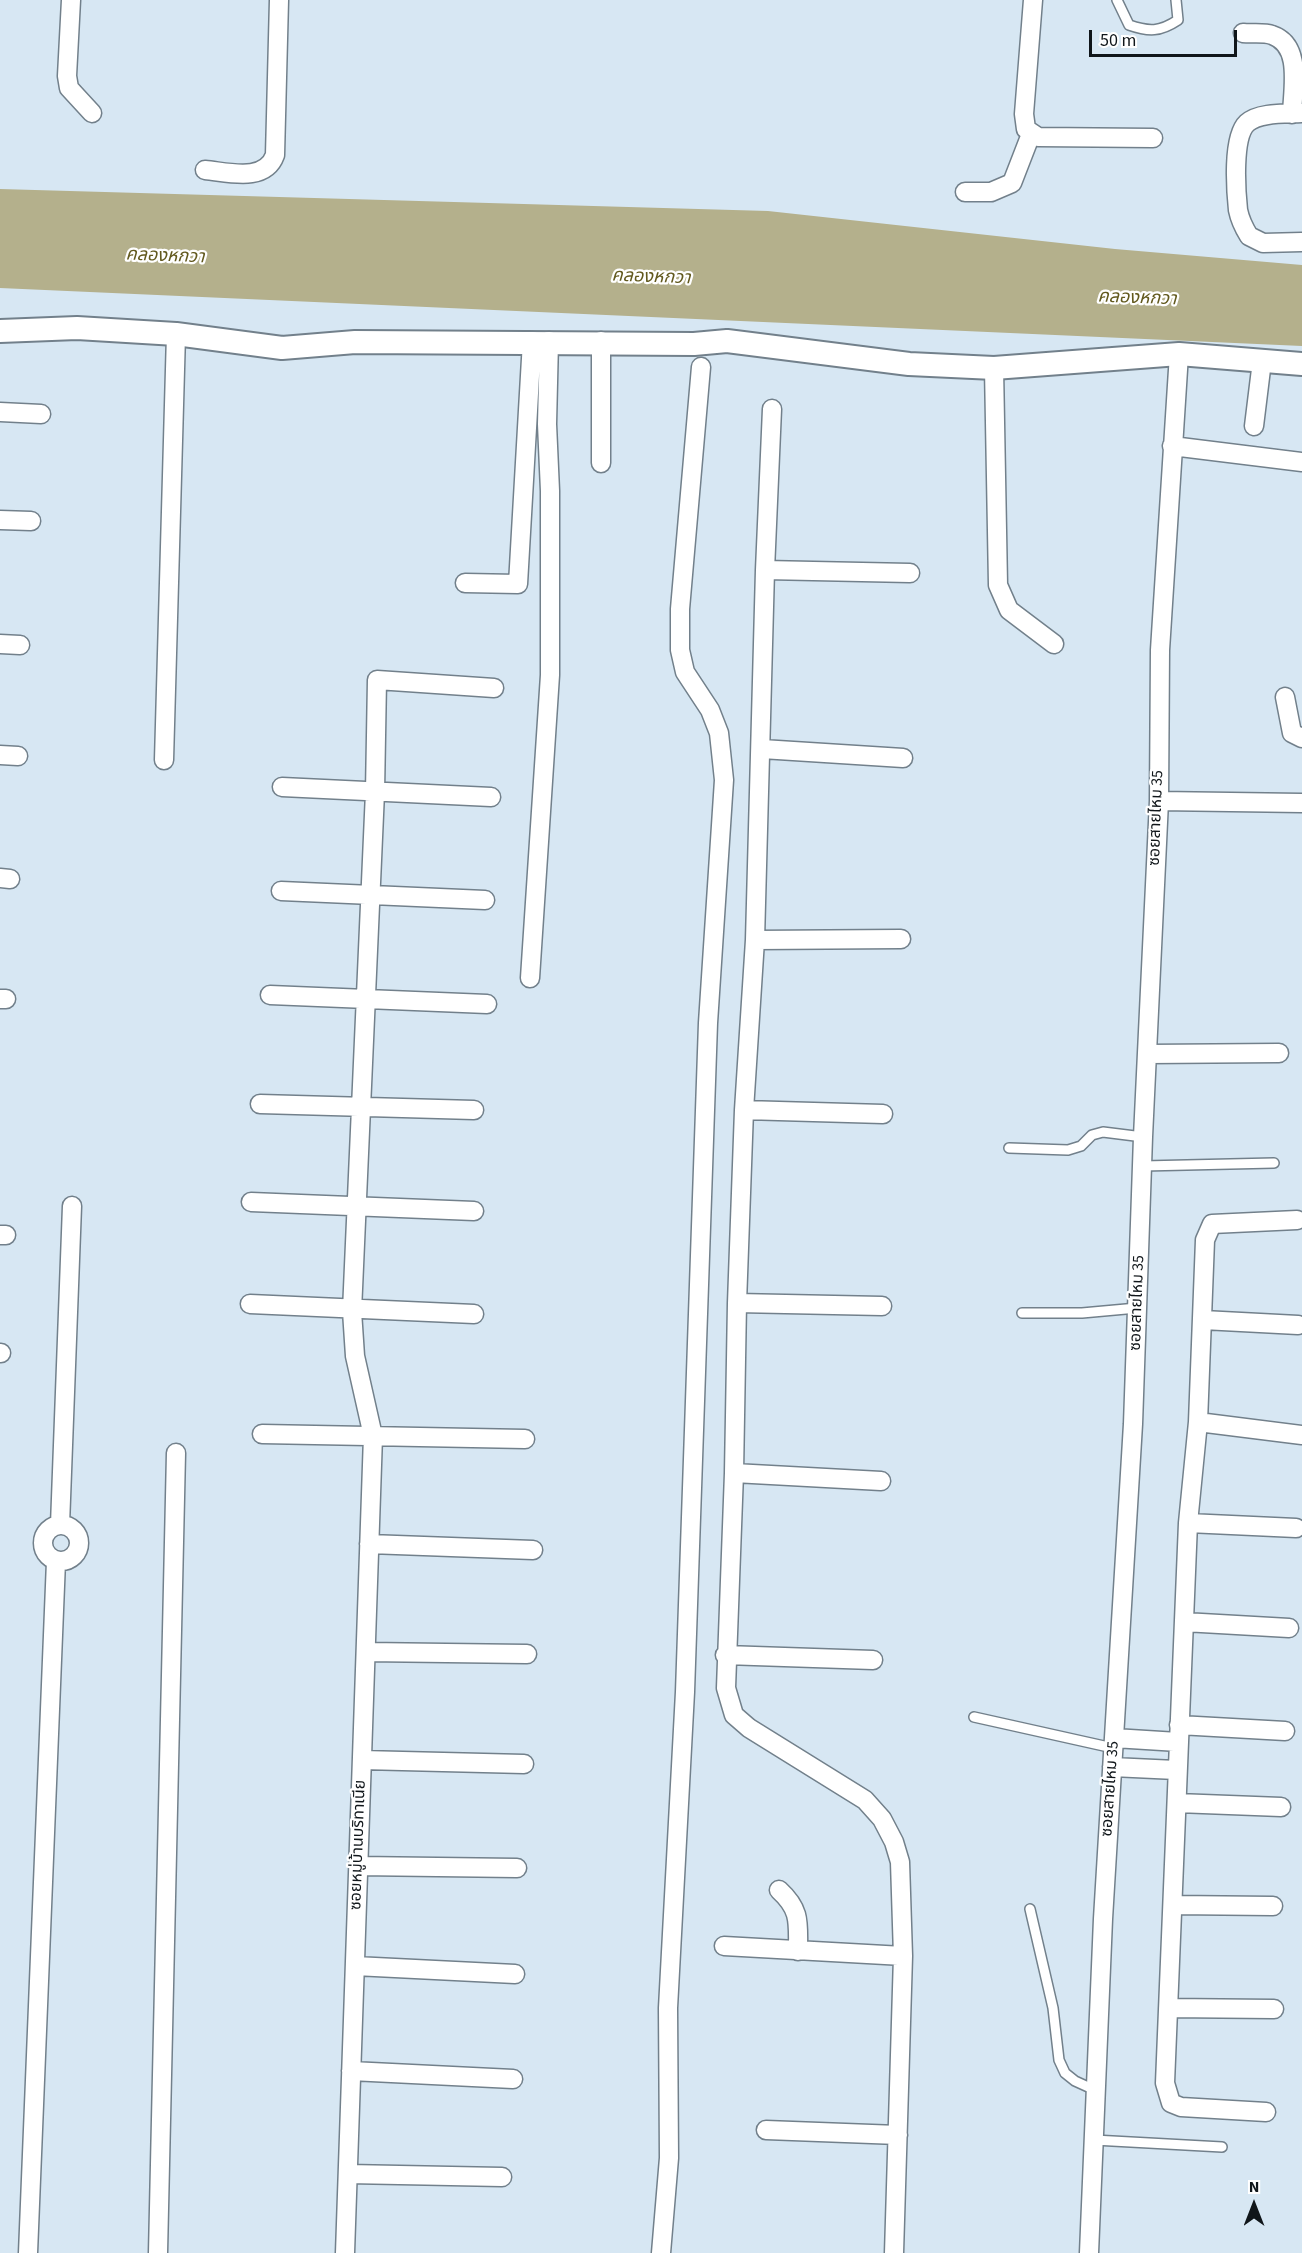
<!DOCTYPE html>
<meta charset="utf-8">
<style>
body{margin:0}
#map{position:relative;width:1302px;height:2253px;overflow:hidden;background:#d7e7f3;font-family:"Source Sans 3",sans-serif}
canvas{display:block}
.north{position:absolute;left:1224px;top:2175px;width:60px;height:60px;-webkit-text-stroke:4px #fff;paint-order:stroke;rotate:0deg;font-size:16px;font-weight:700;line-height:24px;text-align:center;color:#10161a}
.north::after{content:'';display:block;margin:auto;width:21px;height:27px;background:#10161a;clip-path:polygon(50% 0,100% 100%,50% 72%,0 100%)}
.scale{position:absolute;left:1089px;top:30px;width:148px;height:27px;box-sizing:border-box;border:3px solid #10161a;border-top:0;padding-left:8px;font-size:18px;line-height:21px;white-space:nowrap;color:#10161a;-webkit-text-stroke:4px #fff;paint-order:stroke}
</style>
<div id="map">
<canvas width="1302" height="2253"></canvas>
<div class="north">N</div>
<div class="scale">50 m</div>
</div>
<script>
const context = document.querySelector('canvas').getContext('2d');
context.lineJoin = 'round';
function fill(path, color) {
  context.fillStyle = color;
  context.fill(path, 'evenodd');
}
function stroke(path, color, width, dash) {
  context.strokeStyle = color;
  context.lineWidth = width;
  context.lineCap = dash ? 'butt' : 'round';
  context.setLineDash(dash || []);
  context.stroke(path);
}
function drawText(font, color, halo, rows, align = 'center') {
  context.font = font + ' "Source Sans 3","Noto Sans Thai",sans-serif';
  context.lineWidth = 4.5;
  context.setLineDash([]);
  context.textBaseline = 'middle';
  context.strokeStyle = halo;
  context.fillStyle = color;
  for (const [text, x, y, turn = 0] of rows) {
    context.save();
    context.translate(x, y);
    context.rotate((+turn || 0) * Math.PI / 180);
    context.textAlign = isNaN(turn) ? turn : align;
    if (halo) context.strokeText(text, 0, 0);
    context.fillText(text, 0, 0);
    context.restore();
  }
}
fill(new Path2D(`
 M0 189 768 211 1115 249 1302 265V346L0 288Z`), '#b4b08c');
const service = new Path2D(`
 M1117 0 1129 25C1149 32 1160 32 1178 20L1176 0
 M1009 1148 1068 1150 1081 1146 1092 1135 1103 1132 1143 1137
 M1143 1166 1274 1163
 M1022 1313H1082L1137 1308
 M974 1717 1113 1748
 M1030 1909 1053 2008 1059 2060 1065 2073 1075 2081 1097 2091
 M1094 2140 1222 2147`);
const minor = new Path2D(`
 M71 0 67 76 69 88 92 113
 M1033 0 1024 114 1026 129 1038 137 1153 138
 M1243 33C1252 34 1264 32 1272 35 1302 45 1293 87 1292 114
 M1302 113C1287 114 1259 112 1247 123 1232 137 1236 191 1238 210 1240 220 1244 228 1249 236L1263 243 1302 242
 M205 170C228 172 265 183 275 155L279 0
 M965 192H991L1012 183 1031 134
 M994 368 998 585 1009 610 1054 644
 M772 409 765 570 755 940 744 1110 737 1303 734 1473 726 1688 734 1715 749 1728 865 1800 882 1819 894 1842 900 1862 903 1956 894 2253
 M0 412 41 414
 M1254 426 1262 361
 M1172 446 1302 462
 M601 463V341
 M0 520 31 521
 M765 570 910 573
 M465 583 518 584 532 341
 M0 644 20 645
 M1285 697 1292 733 1302 738
 M762 749 903 758
 M0 755 18 756
 M164 760 176 334
 M282 787 491 797
 M1159 801 1302 803
 M0 878 10 879
 M281 891 485 900
 M755 940 901 939
 M530 978 550 675V491L547 424 549 341
 M270 995 487 1004
 M0 999H6
 M1148 1054 1279 1053
 M260 1104 474 1110
 M744 1110 883 1114
 M251 1202 474 1211
 M0 1235H6
 M737 1303 882 1306
 M250 1304 474 1314
 M1203 1320 1298 1325
 M0 1353H1
 M1198 1422 1302 1435
 M262 1434 525 1439
 M734 1473 881 1481
 M1188 1523 1296 1528
 M60 1525 72 1206
 M43 1543a18 18 0 1 1 36 0a18 18 0 1 1-36 0Z
 M369 1544 533 1550
 M1184 1622 1289 1628
 M366 1652 527 1654
 M725 1655 873 1660
 M1179 1725 1285 1731
 M1114 1738 1178 1742
 M362 1760 524 1764
 M1112 1767 1176 1770
 M1177 1803 1281 1807
 M358 1866 517 1868
 M779 1890C801 1910 798 1923 798 1951
 M1173 1905 1273 1906
 M724 1946 903 1956
 M355 1966 515 1974
 M1168 2008 1274 2009
 M351 2071 513 2079
 M1266 2112 1181 2107 1171 2103 1165 2083 1188 1523 1198 1422 1205 1240 1212 1224 1297 1220
 M766 2130 898 2135
 M348 2174 502 2177
 M28 2253 56 1561
 M158 2253 176 1453
 M345 2253 373 1436 355 1356 352 1311 375 792 377 680 494 688
 M661 2253 669 2158 668 2008 685 1692 708 1023 724 780 719 733 710 710 685 672 680 650V609L701 367
 M1089 2253 1103 1919 1133 1424 1143 1137 1159 801 1160 650 1179 354`);
const tertiary = new Path2D(`
 M0 331 77 328 176 334 282 348 355 342 694 344 727 341 909 364 994 368 1179 354 1302 364`);
stroke(service, '#72808b', 12);
stroke(minor, '#72808b', 21);
stroke(tertiary, '#72808b', 26);
stroke(service, '#fff', 9);
stroke(minor, '#fff', 18);
stroke(tertiary, '#fff', 22);
drawText('16px', '#10161a', '#fff', [
 ["ซอยสายไหม 35",1157,818,-88],
 ["ซอยสายไหม 35",1138,1303,-88],
 ["ซอยสายไหม 35",1111,1789,-86],
 ["ซอยหมู่บ้านบริทาเนีย",359,1845,-88]
]);
drawText('italic 18px', '#62591e', '#fff', [
 ["คลองหกวา",165,257,2],
 ["คลองหกวา",651,278,2],
 ["คลองหกวา",1137,299,2]
]);
</script>
